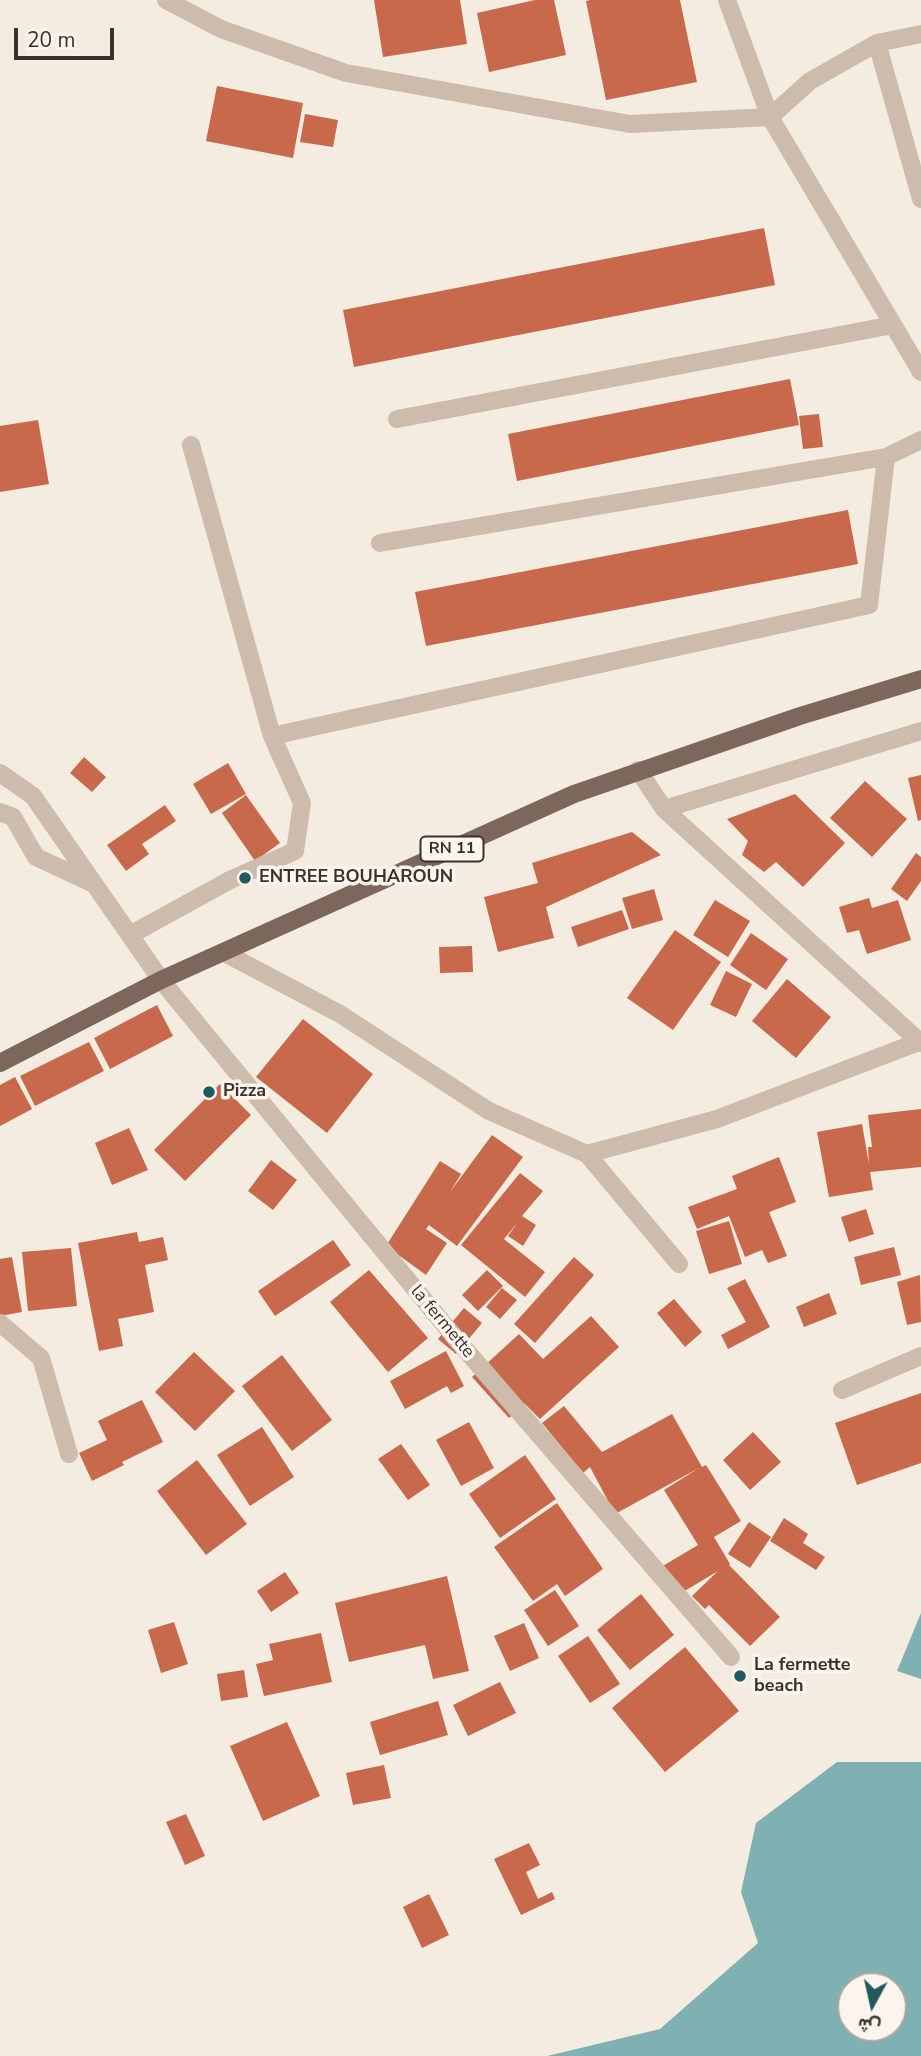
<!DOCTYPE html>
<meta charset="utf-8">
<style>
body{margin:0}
#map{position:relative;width:921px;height:2056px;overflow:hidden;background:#f4ebe1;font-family:"Nunito Sans",Vazirmatn,sans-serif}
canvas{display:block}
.north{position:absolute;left:837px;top:1972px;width:70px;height:70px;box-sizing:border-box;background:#fbf5ee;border:2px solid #aea6a0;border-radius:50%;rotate:188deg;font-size:19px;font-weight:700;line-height:28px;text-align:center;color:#3b302b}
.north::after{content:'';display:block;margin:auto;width:24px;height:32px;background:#1f5a5e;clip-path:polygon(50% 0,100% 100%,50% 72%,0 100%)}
.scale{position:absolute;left:14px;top:28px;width:100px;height:32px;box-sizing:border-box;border:4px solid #3b302b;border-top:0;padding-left:9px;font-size:21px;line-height:24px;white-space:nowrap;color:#3b302b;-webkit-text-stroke:5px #fbf5ee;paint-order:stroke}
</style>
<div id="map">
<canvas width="921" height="2056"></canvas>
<div class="north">ش</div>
<div class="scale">20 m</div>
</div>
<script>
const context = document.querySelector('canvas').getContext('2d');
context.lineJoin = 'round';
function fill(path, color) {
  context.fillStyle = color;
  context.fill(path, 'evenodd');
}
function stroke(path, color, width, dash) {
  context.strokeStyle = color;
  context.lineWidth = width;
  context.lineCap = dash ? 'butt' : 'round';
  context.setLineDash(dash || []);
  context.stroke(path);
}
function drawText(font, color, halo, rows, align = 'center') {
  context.font = font + ' "Nunito Sans",sans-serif';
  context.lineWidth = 7;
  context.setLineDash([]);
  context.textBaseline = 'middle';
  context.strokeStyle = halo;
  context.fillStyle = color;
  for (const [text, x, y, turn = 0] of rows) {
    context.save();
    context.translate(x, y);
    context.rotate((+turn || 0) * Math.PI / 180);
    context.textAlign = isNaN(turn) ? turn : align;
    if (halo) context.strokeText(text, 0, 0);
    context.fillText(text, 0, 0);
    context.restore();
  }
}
fill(new Path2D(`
 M921 1613V1679L897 1671Z
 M837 1762H921V2056H547L660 2029 758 1943 741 1892 756 1823ZM893 1986V2028H851V1986Z`), '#7fb0b2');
fill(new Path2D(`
 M374 0H460L467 44 383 57Z
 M535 0H554L566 55 489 72 477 13Z
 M590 0H680L697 82 606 100 586 1Z
 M217 86 303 103 293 158 206 141Z
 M305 114 338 120 333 147 300 142Z
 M764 228 775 285 354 367 343 310Z
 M790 379 799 425 517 481 508 434Z
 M819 414 823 447 803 449 799 416Z
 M38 420 49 484 0 492V426Z
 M848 510 858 564 426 646 415 592Z
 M84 757 106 777 92 792 70 773Z
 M228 763 246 794 211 814 193 784Z
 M921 775V820L918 821 908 778Z
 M865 781 907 819 872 857 830 818Z
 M795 794 845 843 803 887 776 862 764 872 742 855 748 841 727 819Z
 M246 795 280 843 255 861 222 813Z
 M165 805 176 821 142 844 149 854 126 871 107 845Z
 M632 832 661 855 546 907 554 938 498 952 484 897 538 883 532 863Z
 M916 853 921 857V881L907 901 891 889Z
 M654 889 663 920 632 929 622 898Z
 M869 898 872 908 898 900 911 940 867 954 859 930 847 933 839 907Z
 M715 900 750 921 728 957 693 935Z
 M622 910 629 929 578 947 571 927Z
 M675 930 721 962 673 1030 627 998Z
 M751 933 788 959 766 990 730 965Z
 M472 946 473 972 440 973 439 947Z
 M726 971 752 984 736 1017 710 1005Z
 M787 979 831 1017 796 1058 752 1021Z
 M157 1005 173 1036 110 1069 94 1038Z
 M303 1019 373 1074 327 1133 256 1077Z
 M89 1042 104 1071 35 1106 20 1076Z
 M15 1077 32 1109 0 1126V1085Z
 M220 1084 251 1115 185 1181 154 1150Z
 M921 1109V1167L870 1172 873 1190 829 1197 817 1132 862 1124 869 1164 868 1147H872L868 1115Z
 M129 1128 148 1170 112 1185 95 1143Z
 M492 1135 523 1157 457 1246 429 1225 426 1229 447 1243 426 1275 386 1246 440 1161 461 1174 450 1192Z
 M779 1157 796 1202 769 1212 787 1256 768 1263 762 1250 745 1257 729 1216 697 1229 688 1207 737 1189 732 1176Z
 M271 1160 297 1180 273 1210 248 1191Z
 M520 1173 543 1191 522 1216 536 1225 523 1246 508 1236 518 1222 504 1239 545 1272 525 1297 461 1245Z
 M866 1209 874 1234 849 1242 841 1217Z
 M729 1221 742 1264 709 1274 696 1231Z
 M137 1232 139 1242 163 1237 168 1260 145 1265 154 1312 118 1319 123 1346 99 1351 78 1243Z
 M333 1240 351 1265 275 1316 258 1291Z
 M894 1247 901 1275 861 1285 854 1257Z
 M71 1248 77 1306 28 1311 22 1252Z
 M12 1257 22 1312 0 1316V1259Z
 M574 1257 594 1275 535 1343 514 1324Z
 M369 1270 428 1338 388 1372 330 1302Z
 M487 1270 503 1286 478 1311 462 1295Z
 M920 1275 921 1322 907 1325 897 1282Z
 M745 1279 770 1327 728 1349 721 1335 746 1322 727 1288Z
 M502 1288 517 1300 500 1319 486 1307Z
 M829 1293 837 1314 804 1327 796 1307Z
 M674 1299 702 1332 685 1347 657 1313Z
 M464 1308 482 1323 456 1354 438 1339Z
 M591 1316 619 1347 540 1419 525 1404 509 1418 472 1377 519 1334 543 1359Z
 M446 1351 464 1386 451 1393 447 1386 405 1409 390 1381Z
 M194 1352 235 1391 195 1431 155 1392Z
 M282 1355 332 1420 292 1451 242 1386Z
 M921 1393V1463L857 1485 835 1423Z
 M142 1400 163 1442 122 1462 124 1465 92 1481 79 1453 107 1440 98 1421Z
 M564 1406 602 1452 672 1414 702 1467 706 1465 741 1521 714 1537 730 1564 729 1565 780 1617 750 1646 709 1605 705 1609 692 1596 718 1571 678 1595 661 1567 698 1545 664 1490 699 1468 615 1514 590 1467 583 1473 542 1423Z
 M469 1422 494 1468 461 1486 436 1440Z
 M262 1427 294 1477 250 1506 217 1455Z
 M753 1432 781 1462 750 1490 723 1460Z
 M401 1444 430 1485 408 1500 378 1459Z
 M525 1455 556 1499 500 1538 469 1494Z
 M197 1460 247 1524 206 1555 157 1491Z
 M557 1503 603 1569 565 1596 557 1584 533 1601 494 1547Z
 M784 1518 808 1534 803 1543 825 1557 816 1570 770 1541Z
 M749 1522 771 1537 750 1568 728 1554Z
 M285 1572 299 1593 271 1612 257 1591Z
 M447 1576 469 1671 433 1679 425 1645 349 1662 335 1603Z
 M555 1590 579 1626 548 1646 524 1610Z
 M641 1594 674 1635 630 1670 597 1630Z
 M174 1622 188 1664 161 1673 148 1630Z
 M524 1623 539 1658 510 1671 494 1636Z
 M321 1633 332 1682 264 1696 256 1664 273 1660 269 1644Z
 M588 1636 620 1684 590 1703 558 1656Z
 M685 1647 739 1711 665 1772 612 1708Z
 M244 1670 248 1697 221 1701 217 1674Z
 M500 1682 516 1713 468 1736 453 1705Z
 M438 1701 448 1735 380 1755 370 1722Z
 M287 1722 320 1796 263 1821 230 1746Z
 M384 1765 391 1798 353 1805 346 1773Z
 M186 1814 205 1856 185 1865 166 1822Z
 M529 1843 540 1865 526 1872 538 1899 552 1892 555 1899 521 1915 494 1859Z
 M429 1894 449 1935 422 1948 403 1907Z`), '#c8694b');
stroke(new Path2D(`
 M166 0 221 29 346 73 630 124 770 117 810 81 877 43 921 34
 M727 0 770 117 921 372
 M877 43 921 199
 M397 419 893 325
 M191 445 272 736
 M380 543 886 457 921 440
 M638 770 664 809 921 1043
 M0 773 33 796 161 980 452 1334 731 1657
 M664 809 921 731
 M0 812 13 817 36 857 92 883
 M130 935 230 880 295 851 302 803 272 736 869 605 886 457
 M223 952 340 1014 489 1111 587 1154 679 1264
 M587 1154 717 1119 921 1041
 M0 1323 41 1358 69 1454
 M842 1390 921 1356`), '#cdbbac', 18);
stroke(new Path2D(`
 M0 1063 161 980 574 794 800 716 921 679`), '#7d675c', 18);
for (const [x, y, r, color] of [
 [245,878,7,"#1f5a5e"],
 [209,1092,7,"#1f5a5e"],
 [740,1676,7,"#1f5a5e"]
]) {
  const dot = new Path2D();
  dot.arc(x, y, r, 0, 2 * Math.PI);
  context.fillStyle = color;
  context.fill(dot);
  stroke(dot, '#fbf5ee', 2.5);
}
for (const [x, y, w] of [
 [452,849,63]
]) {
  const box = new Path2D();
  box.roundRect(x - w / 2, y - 12.5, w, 25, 5);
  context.fillStyle = '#fbf5ee';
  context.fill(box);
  stroke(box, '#3b302b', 2);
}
drawText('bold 16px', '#3b302b', null, [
 ["RN 11",452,849]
]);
drawText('bold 18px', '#3b302b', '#fbf5ee', [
 ["ENTREE BOUHAROUN",259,878],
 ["Pizza",223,1092],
 ["La fermette",754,1666],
 ["beach",754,1687]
], 'left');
drawText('18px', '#3b302b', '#fbf5ee', [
 ["la fermette",442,1322,50]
]);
</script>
